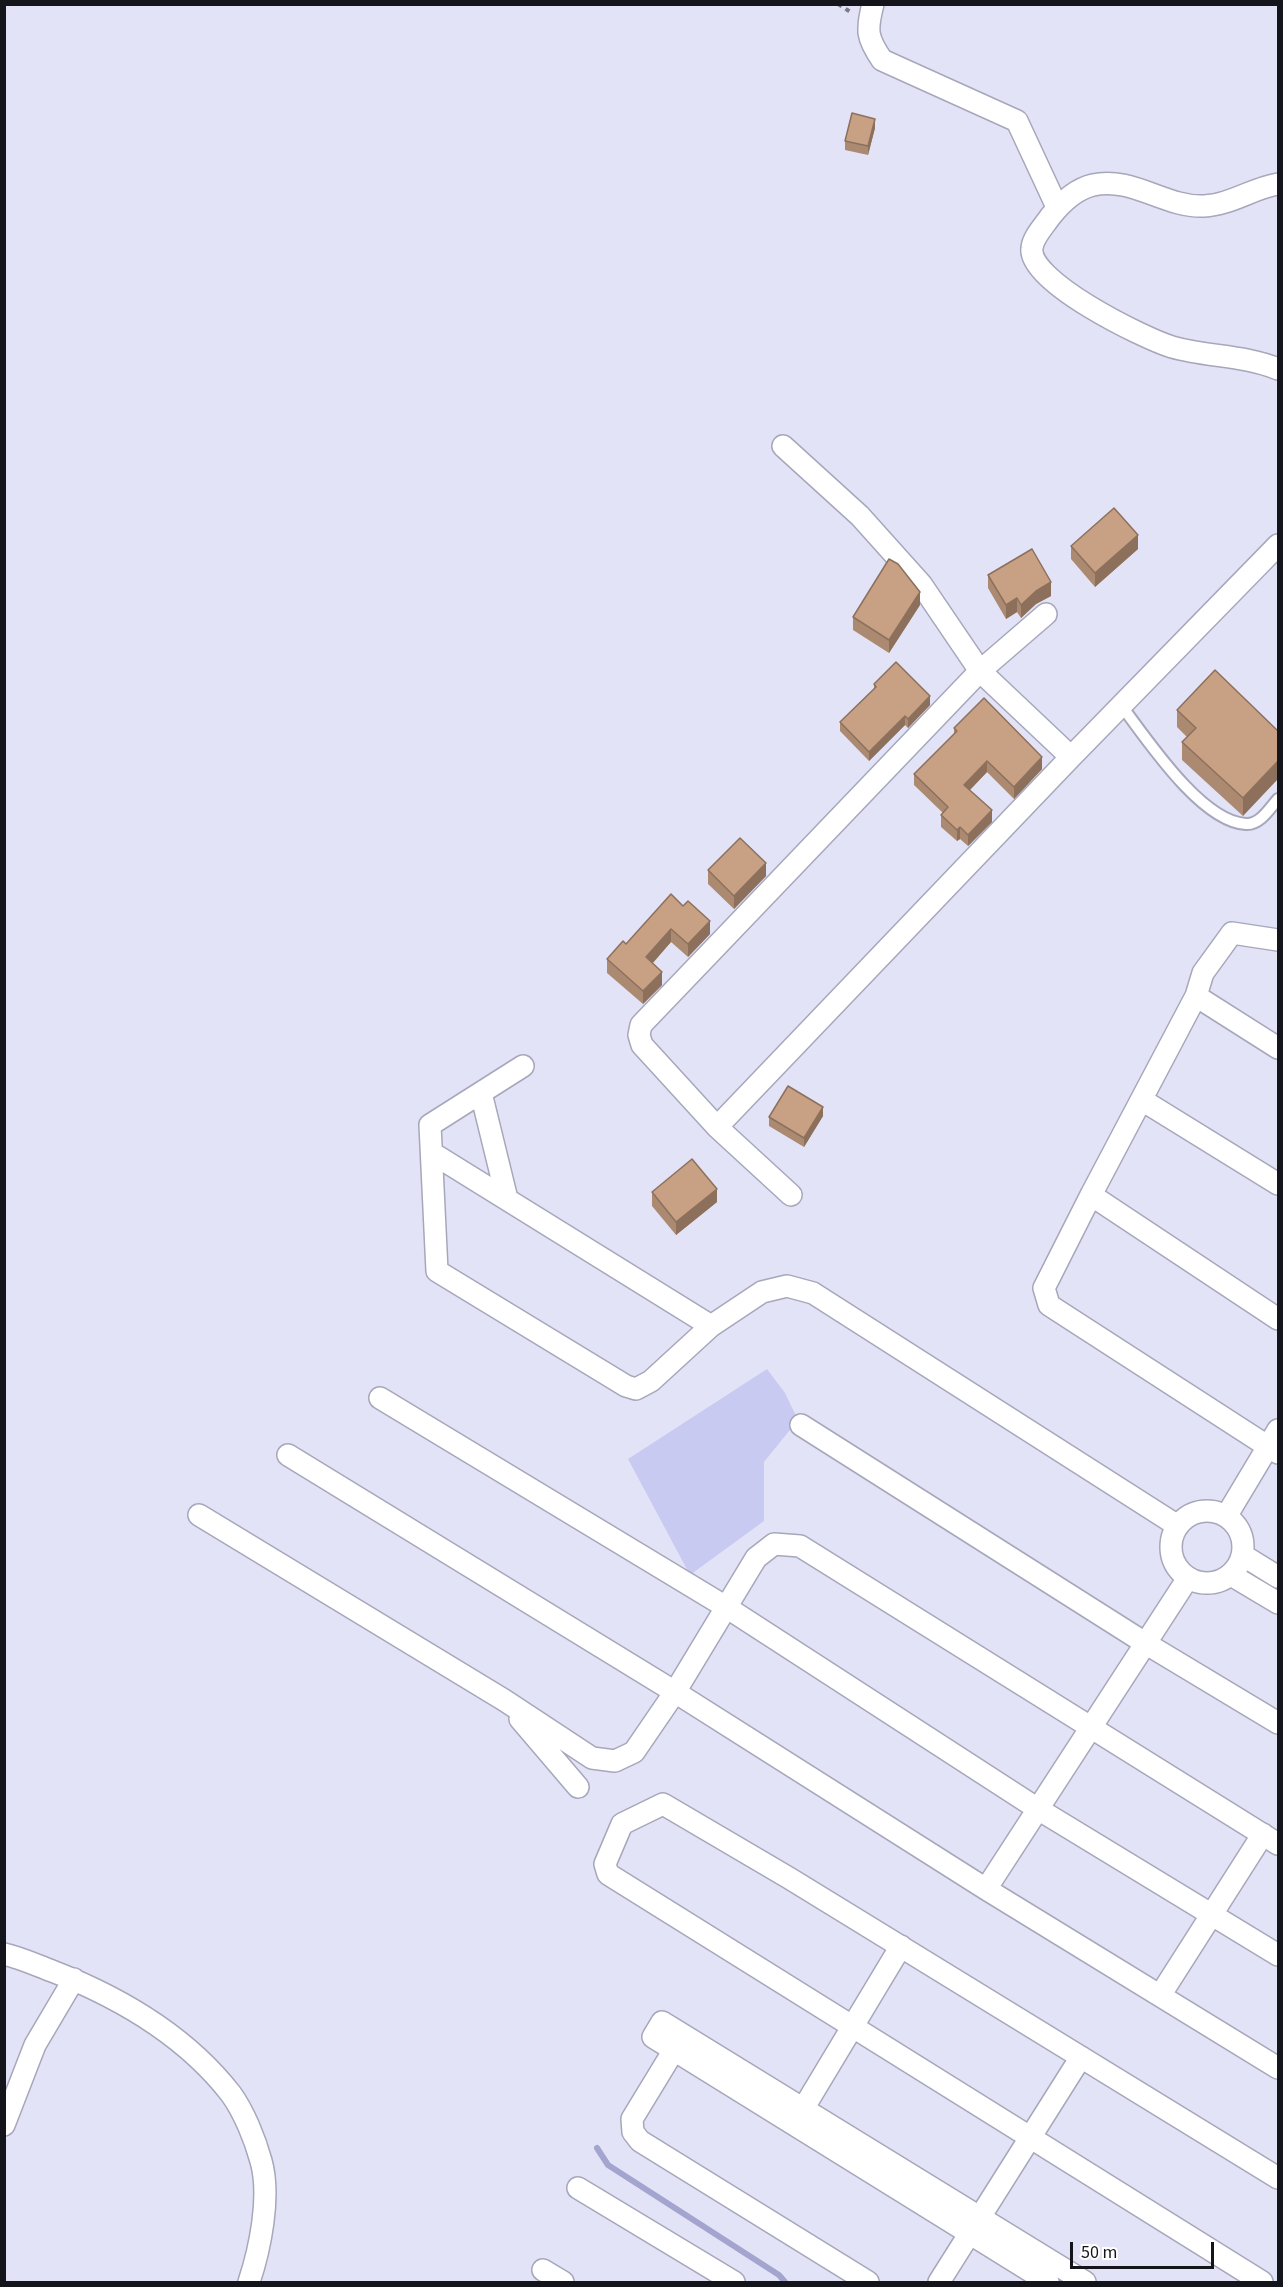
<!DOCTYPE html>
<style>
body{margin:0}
#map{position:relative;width:1283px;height:2287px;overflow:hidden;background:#e3e3f8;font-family:"Source Sans 3",sans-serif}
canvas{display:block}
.frame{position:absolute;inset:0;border:6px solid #14141b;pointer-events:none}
.scale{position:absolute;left:1070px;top:2242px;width:144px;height:27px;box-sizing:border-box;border:3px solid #14141b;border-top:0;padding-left:8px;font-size:18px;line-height:21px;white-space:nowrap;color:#14141b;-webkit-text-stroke:4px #fff;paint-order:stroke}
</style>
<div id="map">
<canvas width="1283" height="2287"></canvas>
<div class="frame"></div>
<div class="scale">50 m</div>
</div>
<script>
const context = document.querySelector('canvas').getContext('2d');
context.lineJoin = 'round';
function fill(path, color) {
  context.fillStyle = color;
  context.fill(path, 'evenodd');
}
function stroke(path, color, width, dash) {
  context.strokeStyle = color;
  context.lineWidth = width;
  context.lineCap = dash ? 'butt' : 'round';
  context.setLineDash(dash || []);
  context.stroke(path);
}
fill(new Path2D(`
 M767 1369 785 1393 798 1420 764 1462V1521L690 1575 628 1459Z`), '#c9caf1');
stroke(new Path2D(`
 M597 2148 608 2165 779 2275 785 2282`), '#a4a5cf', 6);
const lane = new Path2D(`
 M1121 705C1146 738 1201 822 1246 824 1260 825 1270 808 1278 799`);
const street = new Path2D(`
 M873 4C866 31 867 38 882 60L1017 121 1057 207
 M1278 184C1253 188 1230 205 1204 206 1166 208 1132 176 1093 185 1076 189 1061 203 1050 217 1044 226 1033 237 1032 248 1027 281 1143 338 1172 347 1207 357 1244 355 1278 369
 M783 446 860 516 921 584 980 671 1071 757
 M1196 996 1203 973 1232 933 1278 940
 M523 1066 430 1125 437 1271 626 1386 636 1389 651 1381 711 1326 762 1292 787 1286 813 1293 1178 1526
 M481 1093 507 1199
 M1142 1100 1278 1184
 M717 1127 1071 757 1278 545
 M432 1153 711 1326
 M791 1195 717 1127 642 1045 639 1035 641 1025 980 671 1046 614
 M1091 1195 1196 996 1278 1048
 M1278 1319 1091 1195 1044 1288 1049 1305 1278 1453
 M380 1398 726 1607 1038 1809 1278 1955
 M801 1425 1145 1643 1278 1723
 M288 1455 675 1692 986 1889 1278 2068
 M1171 1547a36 36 0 1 1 72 0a36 36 0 1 1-72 0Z
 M199 1515 504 1700 592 1758 615 1761 634 1752 675 1692 756 1558 774 1544 800 1546 1278 1844
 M1227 1515 1278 1430
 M1244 1556 1278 1577
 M1231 1575 1278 1603
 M520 1719 578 1787
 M986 1889 1188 1578
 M4 1954C21 1958 36 1965 52 1971 119 1997 186 2036 231 2094 244 2112 255 2139 261 2161 271 2196 260 2249 249 2282
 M1161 1994 1263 1834
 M674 2050 632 2119 633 2132 640 2141 868 2282
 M797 2119 901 1946
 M4 2125 35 2045 74 1979
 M578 2188 734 2282
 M543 2270 563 2282
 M939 2282 1081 2057
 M1048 2282 653 2037 662 2022 1085 2282
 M1262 2282 608 1874 605 1864 622 1824 663 1804 789 1878 1278 2178`);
stroke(lane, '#a6a7ba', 14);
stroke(street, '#a6a7ba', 24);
stroke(new Path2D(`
 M838 4 852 13`), '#7b7b89', 4, [4.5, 4.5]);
stroke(lane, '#fff', 10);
stroke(street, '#fff', 21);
fill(new Path2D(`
 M875 128 868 155 845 150V141Z
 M1071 546 1138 549 1095 587 1071 559Z
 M988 575 1051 596 1036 604 1021 618 1017 612 1006 619 988 588Z
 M920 605 889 653 853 630V617Z
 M874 684 930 705 908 728 905 725 869 761 840 731V722L874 689Z
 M1177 710 1278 731 1243 816 1182 760V742L1187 737 1177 727Z
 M954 728 1042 769 1014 799 987 772 970 790 992 822 968 846 960 839 957 841 941 827V815L943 813 914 785V774L954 734Z
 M708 870 766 876 734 909 708 884Z
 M683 906 710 934 688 957 671 942 652 963 662 985 643 1004 607 973V959L626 944Z
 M823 1116 804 1147 769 1126V1117Z
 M652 1192 717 1202 676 1235 652 1206Z`), '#ac8a72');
fill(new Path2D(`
 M875 119V128L868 155V146Z
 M1138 535V549L1095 587V573Z
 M1051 582V596L1036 604 1021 618V605L1036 591Z
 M920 592V605L889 653V640Z
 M1017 598V612L1006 619V605Z
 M930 696V705L908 728V719Z
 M905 716V725L869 761V752Z
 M1042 757V769L1014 799V787Z
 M987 761V772L964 796V785Z
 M1278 761V779L1243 816V798Z
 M992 810V822L968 846V835Z
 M960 827V839L957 841V830Z
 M766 863V876L734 909V896Z
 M710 921V934L688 957V944Z
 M671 929V942L646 971V957Z
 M662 972V985L643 1004V991Z
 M823 1107V1116L804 1147V1138Z
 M717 1189V1202L676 1235V1222Z`), '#8c705c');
const building = new Path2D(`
 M852 113 875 119 868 146 845 141Z
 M1114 508 1138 535 1095 573 1071 546Z
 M1032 549 1051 582 1036 591 1021 605 1017 598 1006 605 988 575Z
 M889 559 898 564 920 592 889 640 853 617Z
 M896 662 930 696 908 719 905 716 869 752 840 722 876 687 874 684Z
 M1215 670 1278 731V761L1243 798 1182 742 1196 728 1177 710Z
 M984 698 1042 757 1014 787 987 761 964 785 992 810 968 835 960 827 957 830 941 815 948 807 914 774 957 731 954 728Z
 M740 838 766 863 734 896 708 870Z
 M671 894 683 906 688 901 710 921 688 944 671 929 646 957 662 972 643 991 607 959 623 941 626 944Z
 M788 1086 823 1107 804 1138 769 1117Z
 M692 1159 717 1189 676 1222 652 1192Z`);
fill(building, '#c8a084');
stroke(building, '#8c705c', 1.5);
</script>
